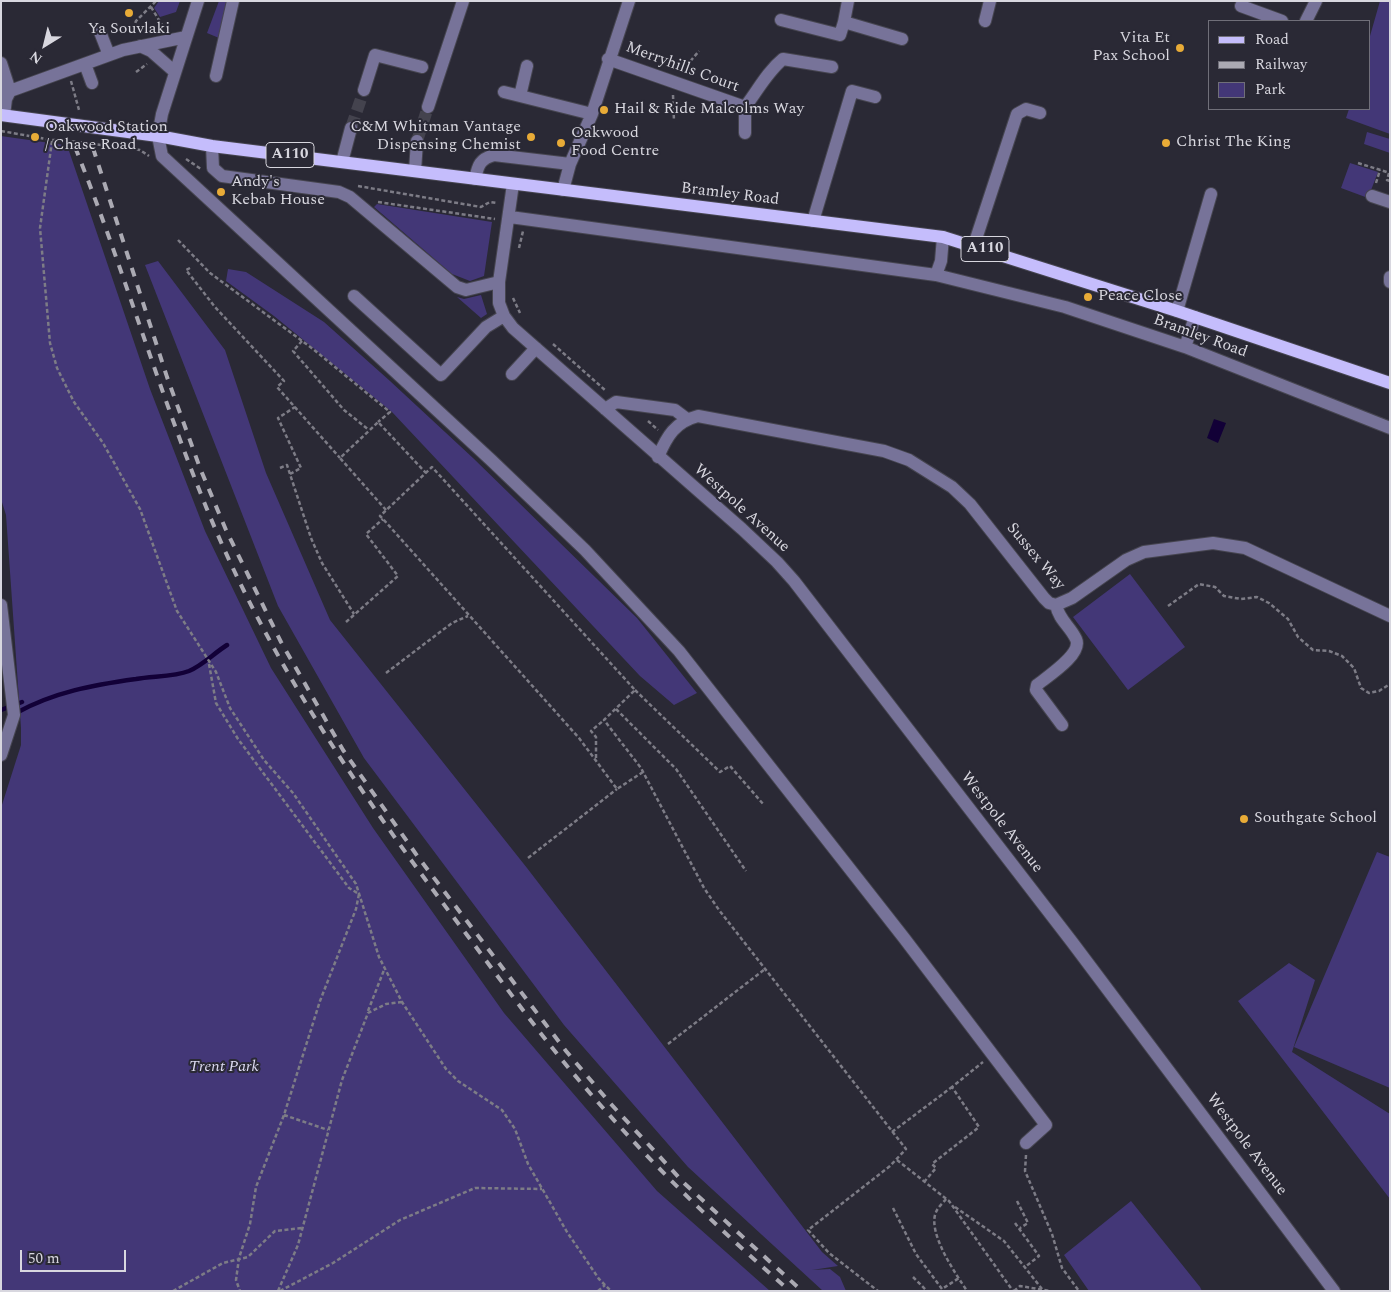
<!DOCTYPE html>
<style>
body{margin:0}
#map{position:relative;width:1391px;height:1292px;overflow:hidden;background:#2a2935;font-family:Spectral,serif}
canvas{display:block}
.frame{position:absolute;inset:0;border:2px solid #d8d7df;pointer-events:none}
.legend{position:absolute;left:1208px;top:20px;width:162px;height:90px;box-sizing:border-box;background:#2a2935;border:1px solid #706f79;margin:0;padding:6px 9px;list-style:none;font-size:15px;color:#d8d7df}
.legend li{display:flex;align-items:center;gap:10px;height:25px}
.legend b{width:25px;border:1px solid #706f79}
.north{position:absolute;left:20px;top:20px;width:50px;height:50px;-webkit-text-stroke:4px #2a2935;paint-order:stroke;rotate:216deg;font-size:14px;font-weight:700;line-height:20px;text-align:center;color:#d8d7df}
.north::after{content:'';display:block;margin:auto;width:18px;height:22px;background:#d8d7df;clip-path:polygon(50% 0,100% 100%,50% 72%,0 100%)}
.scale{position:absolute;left:20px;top:1250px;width:106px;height:22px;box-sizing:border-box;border:2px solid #d8d7df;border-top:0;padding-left:6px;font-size:15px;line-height:18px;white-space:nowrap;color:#d8d7df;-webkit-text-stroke:4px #2a2935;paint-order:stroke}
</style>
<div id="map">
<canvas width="1391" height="1292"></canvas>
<div class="frame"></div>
<ul class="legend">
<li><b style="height:6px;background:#c5bdfc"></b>Road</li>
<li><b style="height:6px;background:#abaab3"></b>Railway</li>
<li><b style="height:14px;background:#433777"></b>Park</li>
</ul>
<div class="north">N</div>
<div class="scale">50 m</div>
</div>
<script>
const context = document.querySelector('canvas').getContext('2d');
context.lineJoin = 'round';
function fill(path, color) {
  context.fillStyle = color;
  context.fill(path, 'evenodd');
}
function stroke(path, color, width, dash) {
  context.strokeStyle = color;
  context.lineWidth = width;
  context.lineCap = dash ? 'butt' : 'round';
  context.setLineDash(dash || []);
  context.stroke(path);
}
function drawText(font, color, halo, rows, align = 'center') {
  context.font = font + ' Spectral,serif';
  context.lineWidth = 4;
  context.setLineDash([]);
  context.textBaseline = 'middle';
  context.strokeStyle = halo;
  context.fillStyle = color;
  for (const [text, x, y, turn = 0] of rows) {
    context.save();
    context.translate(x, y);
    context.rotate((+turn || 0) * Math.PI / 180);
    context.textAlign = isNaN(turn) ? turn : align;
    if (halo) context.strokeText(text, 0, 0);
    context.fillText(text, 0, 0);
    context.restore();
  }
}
fill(new Path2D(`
 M159 1H180L176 12 160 17 154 8Z
 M219 1H228L219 38 207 33Z
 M1380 1H1390V134L1346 118 1349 109H1370V36Z
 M1367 132 1390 139V153L1364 144Z
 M1 136 64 145 69 151 150 389 205 531 271 668 373 828 504 1013 657 1191 770 1291H1V808L21 745V728L6 515 1 499Z
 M1350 163 1378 172 1368 198 1341 188Z
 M377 204 492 222 484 276 470 281 452 274 374 207Z
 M158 261 225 350 266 473 330 620 527 868 822 1252 838 1266 812 1270 830 1269 840 1277 846 1291H823L688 1167 564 1025 364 758 278 606 145 265Z
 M228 269 246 272 324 322 390 381 473 458 637 618 697 693 674 705 640 676 392 412 274 316 226 281Z
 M481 295 487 314 481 318 457 297 464 299Z
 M1130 574 1185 647 1128 690 1073 617Z
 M1377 852 1390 857V1088L1294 1047Z
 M1289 963 1315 980 1292 1052 1390 1114V1199L1238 1001Z
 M1131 1201 1200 1287 1202 1291H1089L1064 1255Z`), '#433777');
fill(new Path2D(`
 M1214 419 1226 423 1218 443 1207 438Z`), '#120037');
stroke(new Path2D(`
 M1 710 22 702
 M16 713C54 692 93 685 136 679 153 676 174 677 189 671 203 665 213 654 227 645`), '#120037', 4.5);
stroke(new Path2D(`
 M351 128 364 90
 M417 141 428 107`), '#44434e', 12, [12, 6]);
const minor = new Path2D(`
 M198 1 162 114 158 136 162 156 491 460 585 550 679 651 904 938 1046 1125 1026 1143
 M1241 6 1282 21
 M781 20 840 35 844 22 902 39
 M985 21 990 1
 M1306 21 1316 1
 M844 22 848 1
 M100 32 109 55
 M140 46 151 51 175 72
 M608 59 745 107C758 90 767 72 783 59L832 67
 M1 63 10 91 6 99 4 115
 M85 64 92 83
 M216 76 233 1
 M1 90 10 91 123 50 186 37
 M364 90 375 55 422 67
 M504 92 592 114
 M520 96 527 66
 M428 107 463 1
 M745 107V133
 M212 146 213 168 222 176 339 192 350 197 457 287 466 290 499 282
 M342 162 351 128
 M415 171 417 141
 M475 179C478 165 480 159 494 155L570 164
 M513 184 499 282V303L504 316 513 328 742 529 777 562 794 581 1072 942 1334 1291
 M563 190 570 164 592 114 629 1
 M1372 196 1390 202
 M510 217 936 275 1065 307 1185 347 1390 428
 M813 221 852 91 875 97
 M974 245 1017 114 1026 109 1040 113
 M936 275 941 261 943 237
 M1390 277V282
 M354 296 441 375 486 327 504 316
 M1177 311 1211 194
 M1185 347 1195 317
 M512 374 536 348
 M605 409 616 402 675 410 687 419
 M658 457C667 436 675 422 698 416L884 451 909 460 952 487 970 504 1044 598 1049 603 1056 605 1072 598 1126 560 1144 552 1213 543 1245 548 1390 616
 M1 605 14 715 1 755
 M1056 605C1059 620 1070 626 1076 639 1083 654 1048 676 1037 685L1036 690 1062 725`);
const major = new Path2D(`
 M1 115 158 136 212 146 943 237 1177 311 1390 383`);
stroke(minor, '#464550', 14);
stroke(major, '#464550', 14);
stroke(new Path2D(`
 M151 7 162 25V30
 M133 29 136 21 156 1
 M682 71 699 51
 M136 72 147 64
 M71 81 79 110
 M673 95 674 121
 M1 131 52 140H63L140 150 149 156
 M52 141 40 228 50 343 57 368 74 402 103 443 140 509 177 611 216 672 230 708 264 760 293 793 356 884 379 957 402 1002 446 1069 458 1081 502 1110 515 1129 528 1164 567 1232 599 1279 611 1291
 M186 159 201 169
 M1358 163 1390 173
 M1389 173 1387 180 1390 181
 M1376 183 1380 170
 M358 186 481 207 490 202 497 203
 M378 202 495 219
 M178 240 210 273 313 349 390 412 378 422
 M519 248 523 231
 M190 268 186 270 215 307 284 381 277 387 340 458
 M513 298 520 313
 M302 341 293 351 344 410 369 430
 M553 344 605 390
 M648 421 658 430
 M280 468 287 465 311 538 322 563 354 614
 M290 474 301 468 278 418 295 407
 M386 510 340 458 373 427 378 422 426 473
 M1168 606 1199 584 1215 587 1224 596 1241 599 1257 597 1269 603 1288 619 1298 637 1313 650 1329 651 1342 656 1354 668 1361 688 1369 693 1379 691 1390 684
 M346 622 398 576 366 534 383 519
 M209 664 216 703 238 739 349 888 359 894 356 909 320 1001 284 1115 256 1187 250 1224 239 1258 236 1280 240 1291
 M386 673 452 623 468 616
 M635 690 720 772 730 766 764 805
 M616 709 676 769 746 871
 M596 758V737L591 731 604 720
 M643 772 617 789 579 738 383 519 380 516 432 467 635 690 604 720 641 768 704 888 719 910 906 1149 890 1166 808 1230 829 1253 878 1291
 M528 858 617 789
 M368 1011 384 970
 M668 1044 765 969
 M284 1115 328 1130
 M892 1132 952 1087
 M1026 1155 1025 1171 1052 1234 1062 1268 1079 1291
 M897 1160 949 1201 1013 1291
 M924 1182 936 1168 932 1164 979 1127 952 1087 983 1062
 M946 1199C943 1203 938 1207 936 1212 927 1233 956 1274 967 1291
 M1017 1201 1028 1223 1020 1228
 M955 1207 1004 1241 1042 1289
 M893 1208 916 1254 942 1289 959 1278
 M1015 1223 1039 1256 1025 1267
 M913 1277 927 1291
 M173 1291 223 1263 248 1257 275 1231 302 1228
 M278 1291 298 1245 342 1080 368 1013 386 1004 402 1002
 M280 1291 333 1263 400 1220 475 1188 542 1189
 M598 1291 605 1285
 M1014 1291 1020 1286 1050 1291`), '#7d7c86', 2.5, [4, 2.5]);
stroke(minor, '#777399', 12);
stroke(major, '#c5bdfc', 12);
stroke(new Path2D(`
 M75 147C126 274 163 407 217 533 281 680 371 809 467 935 500 979 532 1024 567 1066 635 1148 710 1222 790 1291
 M93 148 167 377 200 468 226 530 281 642 343 750 418 857 566 1051 610 1103 685 1184 802 1291`), '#abaab3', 4, [9, 9]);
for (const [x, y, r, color] of [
 [129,13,5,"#e8ab37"],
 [1180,48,5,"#e8ab37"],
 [604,110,5,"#e8ab37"],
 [35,137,5,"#e8ab37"],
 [531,137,5,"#e8ab37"],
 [561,143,5,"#e8ab37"],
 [1166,143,5,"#e8ab37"],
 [221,192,5,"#e8ab37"],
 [1088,297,5,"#e8ab37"],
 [1244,819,5,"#e8ab37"]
]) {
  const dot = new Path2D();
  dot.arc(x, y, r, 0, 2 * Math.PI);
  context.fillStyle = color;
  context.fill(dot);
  stroke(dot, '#2a2935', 2);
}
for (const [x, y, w] of [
 [290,155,48],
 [985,249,48]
]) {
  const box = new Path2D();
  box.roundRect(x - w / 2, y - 12.5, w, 25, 4);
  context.fillStyle = '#2a2935';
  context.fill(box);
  stroke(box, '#d8d7df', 1);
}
drawText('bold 15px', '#d8d7df', null, [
 ["A110",290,155],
 ["A110",985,249]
]);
drawText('16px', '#d8d7df', '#2a2935', [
 ["Ya Souvlaki",129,30,"center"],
 ["Vita Et",1170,39,"right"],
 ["Pax School",1170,57,"right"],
 ["Hail & Ride Malcolms Way",614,110],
 ["Oakwood Station",45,128],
 ["/ Chase Road",45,146],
 ["C&M Whitman Vantage",521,128,"right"],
 ["Dispensing Chemist",521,146,"right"],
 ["Oakwood",571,134],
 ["Food Centre",571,152],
 ["Christ The King",1176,143],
 ["Andy's",231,183],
 ["Kebab House",231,201],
 ["Peace Close",1098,297],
 ["Southgate School",1254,819]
], 'left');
drawText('16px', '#d8d7df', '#2a2935', [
 ["Merryhills Court",682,68,20],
 ["Bramley Road",730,195,7],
 ["Bramley Road",1200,337,20],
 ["Westpole Avenue",741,509,42],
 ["Sussex Way",1035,557,50],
 ["Westpole Avenue",1001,823,52],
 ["Westpole Avenue",1246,1145,53]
]);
drawText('italic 16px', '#dddbf2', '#2a2935', [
 ["Trent Park",224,1068]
]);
</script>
